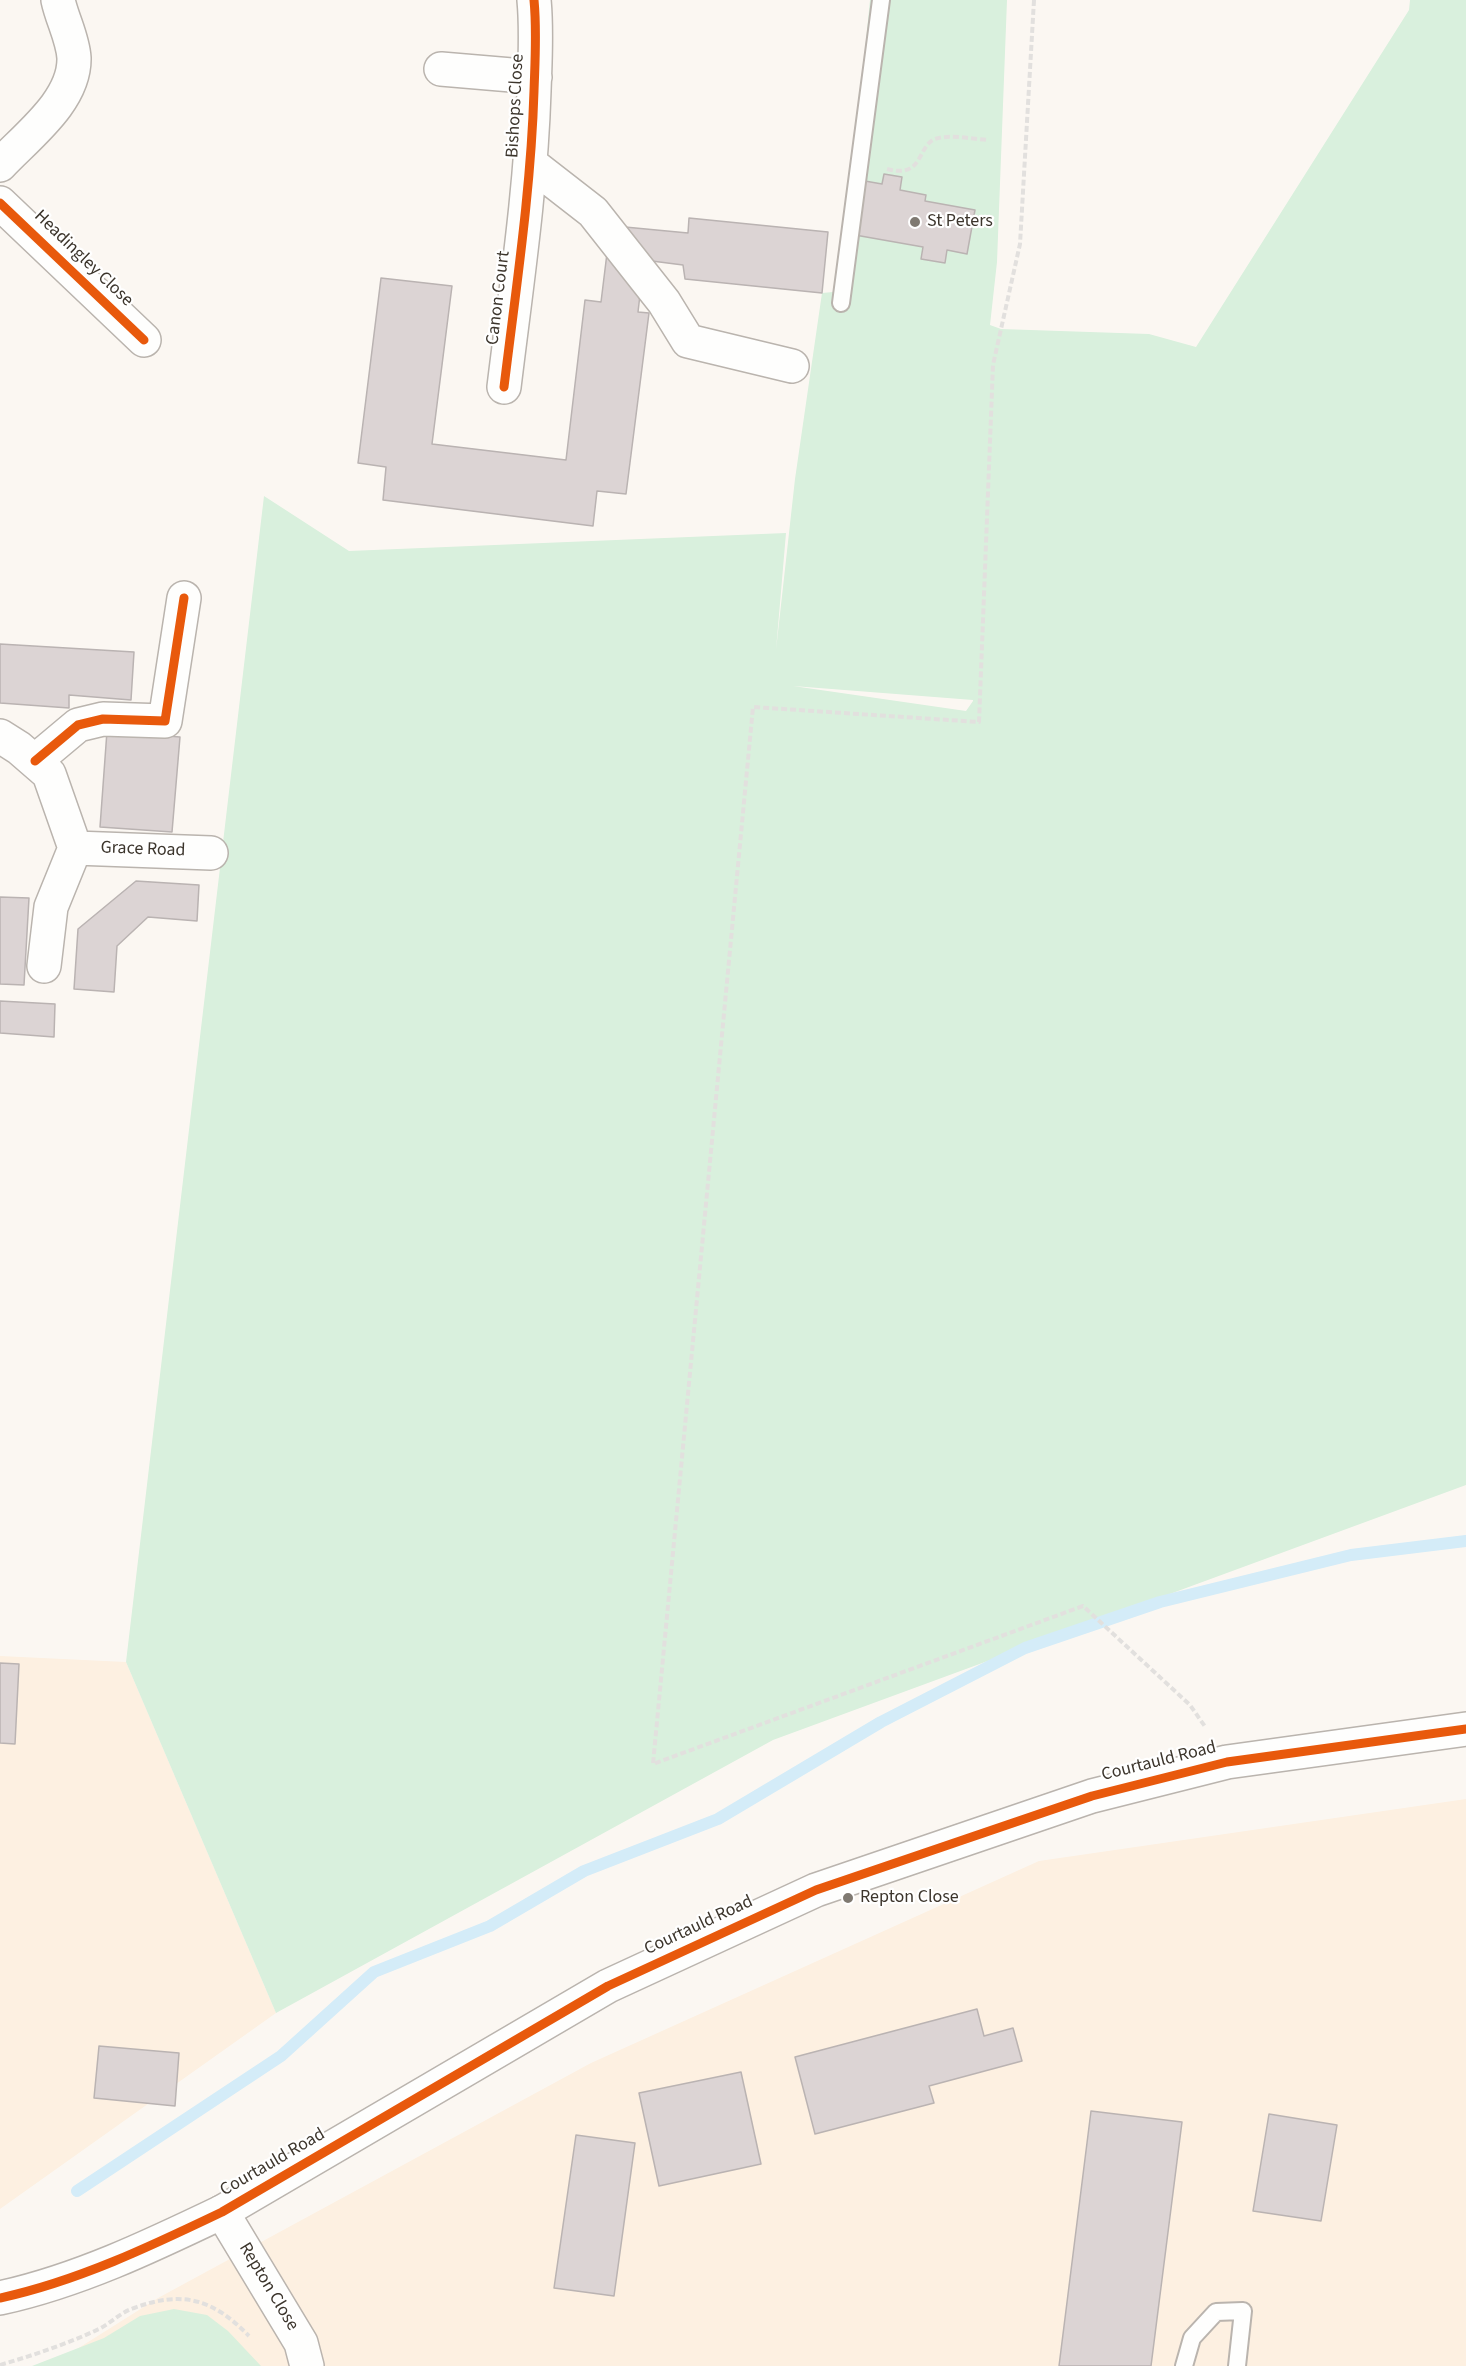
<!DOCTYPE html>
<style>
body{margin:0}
canvas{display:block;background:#fbf7f2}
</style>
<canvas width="1466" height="2366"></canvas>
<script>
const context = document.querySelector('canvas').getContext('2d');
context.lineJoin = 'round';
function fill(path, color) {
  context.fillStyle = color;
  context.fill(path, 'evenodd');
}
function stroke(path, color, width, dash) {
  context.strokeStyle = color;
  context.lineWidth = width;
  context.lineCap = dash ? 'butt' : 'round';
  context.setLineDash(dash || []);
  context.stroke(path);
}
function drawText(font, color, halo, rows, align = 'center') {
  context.font = font + ' "Source Sans 3",sans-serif';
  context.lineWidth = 4.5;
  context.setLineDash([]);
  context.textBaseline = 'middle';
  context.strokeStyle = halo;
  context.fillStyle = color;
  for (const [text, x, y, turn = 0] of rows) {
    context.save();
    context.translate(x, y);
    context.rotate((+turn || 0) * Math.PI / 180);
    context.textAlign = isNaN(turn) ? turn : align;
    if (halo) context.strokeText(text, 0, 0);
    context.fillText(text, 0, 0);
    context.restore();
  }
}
fill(new Path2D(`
 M0 1656 126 1662 276 2013 0 2209Z
 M1466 1799V2366H50L158 2298 591 2063 1039 1861Z`), '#fdf0e1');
fill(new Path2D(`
 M870 0H1007L997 262 990 325 1001 329 1149 334 1196 347 1409 10 1410 0H1466V1485L773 1740 276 2013 126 1662 264 496 349 551 786 533 776 650 795 479 822 293 833 292 859 112ZM793 686 973 700V701L966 711Z
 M174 2309 207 2315 228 2331 261 2366H32L104 2338 140 2316Z`), '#d9f0dd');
stroke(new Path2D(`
 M77 2191 281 2056 374 1972 490 1926 584 1871 718 1819 881 1722 1025 1648 1160 1602 1351 1555 1466 1541`), '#d4ecf8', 12);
const building = new Path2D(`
 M884 174 902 177 900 190 926 195 925 201 975 210 967 254 947 250 945 263 921 259 923 247 855 235 865 181 882 184Z
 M689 218 828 232 822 293 685 279 683 265 644 260 638 312 649 313 626 494 597 491 593 526 383 500 386 467 358 463 381 278 452 286 432 444 566 460 585 300 601 302 608 245 625 227 688 233Z
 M0 644 134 652 131 700 69 695V708L0 703Z
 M107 731 180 737 172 832 100 827Z
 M136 881 199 885 197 921 148 917 117 946 114 992 74 989 78 929Z
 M0 897 29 898 24 985 0 984Z
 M0 1001 55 1004 54 1037 0 1033Z
 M0 1663 19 1664 15 1744 0 1743Z
 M977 2009 984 2036 1013 2028 1022 2061 929 2086 934 2103 815 2134 795 2057Z
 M99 2046 179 2053 175 2106 94 2098Z
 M741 2072 761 2164 659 2186 639 2093Z
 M1091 2111 1182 2122 1151 2366H1059Z
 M1269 2114 1337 2125 1321 2221 1253 2211Z
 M576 2135 635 2143 614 2296 554 2288Z`);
fill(building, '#dcd4d4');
stroke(building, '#bab3b2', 1.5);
const lane = new Path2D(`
 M841 303 881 0
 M1184 2366 1192 2338 1216 2312 1243 2311 1237 2366`);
const street = new Path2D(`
 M441 69 535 77
 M530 163 593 212 664 302 688 341 792 366
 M0 165C27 136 75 101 74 58 73 39 62 19 58 0
 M0 203 144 340
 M504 387C516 288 531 190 534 91 535 61 537 31 534 0
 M0 736 19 748 49 774 75 848 51 907 44 966
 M35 761 78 725 103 719 165 721 184 598
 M75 848 211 853
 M222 2212 301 2343 307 2366`);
const secondary = new Path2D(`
 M0 2298C78 2281 151 2246 222 2212L608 1986 816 1890 1092 1796 1227 1762 1466 1729`);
stroke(lane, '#bab4ae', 20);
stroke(street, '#bab4ae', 36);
stroke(secondary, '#bab4ae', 36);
stroke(new Path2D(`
 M1034 0 1020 244 993 365 979 722 753 707 653 1764 1083 1606 1190 1705 1206 1728
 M887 169C924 179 917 146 935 139 949 134 973 139 988 140
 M0 2365C34 2355 67 2344 99 2329 111 2323 121 2312 134 2308 183 2290 213 2299 249 2336`), '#e2e0de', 4, [6, 3]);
stroke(lane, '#fefefd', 16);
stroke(street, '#fefefd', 33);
stroke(secondary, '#fefefd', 33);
stroke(new Path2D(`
 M0 203 144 340
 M504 387C516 288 531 190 534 91 535 61 537 31 534 0
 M35 761 78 725 103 719 165 721 184 598
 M0 2298C78 2281 151 2246 222 2212L608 1986 816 1890 1092 1796 1227 1762 1466 1729`), '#e8590c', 9);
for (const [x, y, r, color] of [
 [915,222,6,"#7f7971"],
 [848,1898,6,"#7f7971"]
]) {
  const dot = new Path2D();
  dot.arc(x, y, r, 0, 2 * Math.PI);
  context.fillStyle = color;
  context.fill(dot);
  stroke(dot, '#fff', 2);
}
drawText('18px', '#3c352c', '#fff', [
 ["Bishops Close",516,106,-87],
 ["Headingley Close",83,259,44],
 ["Canon Court",499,298,-83],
 ["Grace Road",143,850,2],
 ["Courtauld Road",1159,1762,-14],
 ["Courtauld Road",699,1926,-25],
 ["Courtauld Road",273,2163,-30],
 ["Repton Close",268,2287,59]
]);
drawText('18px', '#3c352c', '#fff', [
 ["St Peters",927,222],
 ["Repton Close",860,1898]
], 'left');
</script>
